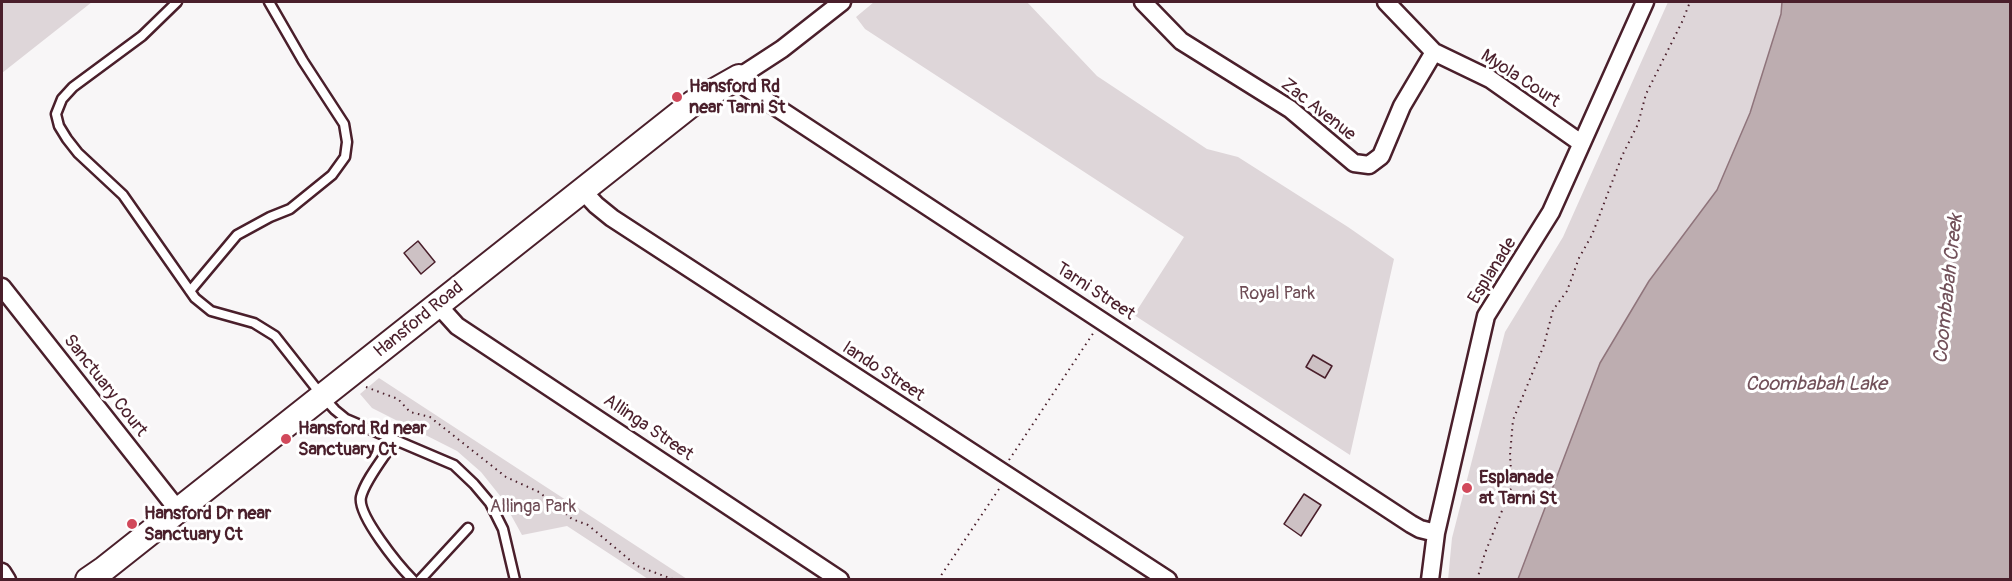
<!DOCTYPE html>
<style>
body{margin:0}
#map{position:relative;width:2012px;height:581px;overflow:hidden;background:#f8f6f7;font-family:Pangolin,sans-serif}
canvas{display:block}
.frame{position:absolute;inset:0;border:3px solid #4a1f2b;pointer-events:none}
</style>
<div id="map">
<canvas width="2012" height="581"></canvas>
<div class="frame"></div>
</div>
<script>
const context = document.querySelector('canvas').getContext('2d');
context.lineJoin = 'round';
function fill(path, color) {
  context.fillStyle = color;
  context.fill(path, 'evenodd');
}
function stroke(path, color, width, dash) {
  context.strokeStyle = color;
  context.lineWidth = width;
  context.lineCap = dash ? 'butt' : 'round';
  context.setLineDash(dash || []);
  context.stroke(path);
}
function drawText(font, color, halo, rows, align = 'center') {
  context.font = font + ' Pangolin,sans-serif';
  context.lineWidth = 6;
  context.setLineDash([]);
  context.textBaseline = 'middle';
  context.strokeStyle = halo;
  context.fillStyle = color;
  for (const [text, x, y, turn = 0] of rows) {
    context.save();
    context.translate(x, y);
    context.rotate((+turn || 0) * Math.PI / 180);
    context.textAlign = isNaN(turn) ? turn : align;
    if (halo) context.strokeText(text, 0, 0);
    context.fillText(text, 0, 0);
    context.restore();
  }
}
fill(new Path2D(`
 M2 2H92L2 73Z
 M874 2H1027L1097 76 1207 149 1238 157 1348 227 1394 259 1350 455 1134 315 1184 237 865 29 856 17Z
 M1668 2H1782L1781 14 1750 113 1717 190 1649 281 1600 363 1518 579 1448 580 1452 538 1505 332 1563 237Z
 M379 378 687 579H648L567 526 522 535 501 497 481 472 457 451 372 408 360 394Z`), '#ded6d9');
const water = new Path2D(`
 M1782 2H2010V579H1518L1600 363 1649 281 1717 190 1750 113 1781 14Z`);
fill(water, '#bdadb0');
stroke(water, '#8f747b', 1.5);
const building = new Path2D(`
 M418 241 435 262 421 274 404 253Z
 M1313 355 1332 366 1325 378 1306 367Z
 M1304 494 1321 505 1301 536 1284 524Z`);
fill(building, '#cdc1c4');
stroke(building, '#4a1f2b', 1.5);
const lane = new Path2D(`
 M177 2 142 36 73 87 62 99 56 114 59 126 67 139 78 153 123 195 195 298 211 311 254 323 275 336 323 397 335 410 346 419 454 465 474 484 490 503 503 529 515 580
 M190 291 237 235 270 217 290 209 332 175 345 157 347 142 344 124 303 61 269 2
 M395 440C385 456 365 480 361 497 357 515 399 566 413 580
 M420 580 468 528`);
const street = new Path2D(`
 M842 2 782 49 739 77 747 88 1411 524 1420 529 1436 533
 M1143 2 1181 41 1290 109 1354 163 1369 165 1381 156 1402 106 1434 52
 M1386 2 1434 52 1490 79 1581 143
 M582 190 596 205 612 218 1168 580
 M2 287 178 510
 M438 305 457 326 840 580
 M2 572 7 580
 M1430 580 1436 533 1486 316 1551 212 1645 2`);
const secondary = new Path2D(`
 M88 580 104 569 693 103 739 77`);
stroke(lane, '#4a1f2b', 13);
stroke(street, '#4a1f2b', 21);
stroke(secondary, '#4a1f2b', 28);
stroke(new Path2D(`
 M366 387 398 399 410 412 430 417 506 477 539 492 572 519 588 525 637 566 675 580
 M1009 460 1094 332
 M938 580 999 489
 M1477 580 1485 553 1512 486 1510 455 1513 420 1544 345 1553 310 1567 291 1579 258 1592 235 1622 156 1638 124 1646 94 1682 22 1690 2`), '#4a1f2b', 2, [1.5, 4.5]);
stroke(lane, '#fff', 8);
stroke(street, '#fff', 16);
stroke(secondary, '#fff', 24);
for (const [x, y, r, color] of [
 [677,97,6,"#d1495b"],
 [286,439,6,"#d1495b"],
 [1467,488,6,"#d1495b"],
 [132,524,6,"#d1495b"]
]) {
  const dot = new Path2D();
  dot.arc(x, y, r, 0, 2 * Math.PI);
  context.fillStyle = color;
  context.fill(dot);
  stroke(dot, '#fff', 2);
}
drawText('18px', '#4a1f2b', '#fff', [
 ["Myola Court",1520,79,33],
 ["Zac Avenue",1318,110,38],
 ["Esplanade",1493,271,-58],
 ["Tarni Street",1095,292,33],
 ["Hansford Road",419,320,-39],
 ["Iando Street",883,372,33],
 ["Sanctuary Court",105,386,52],
 ["Allinga Street",648,428,34]
]);
drawText('bold 18px', '#4a1f2b', '#fff', [
 ["Hansford Rd",689,87],
 ["near Tarni St",689,108],
 ["Hansford Rd near",298,429],
 ["Sanctuary Ct",298,450],
 ["Esplanade",1479,478],
 ["at Tarni St",1479,499],
 ["Hansford Dr near",144,514],
 ["Sanctuary Ct",144,535]
], 'left');
drawText('18px', '#6f4d56', '#fff', [
 ["Royal Park",1277,294],
 ["Allinga Park",533,507]
]);
drawText('italic 20px', '#72515a', '#fff', [
 ["Coombabah Creek",1949,289,-84],
 ["Coombabah Lake",1816,385]
]);
</script>
